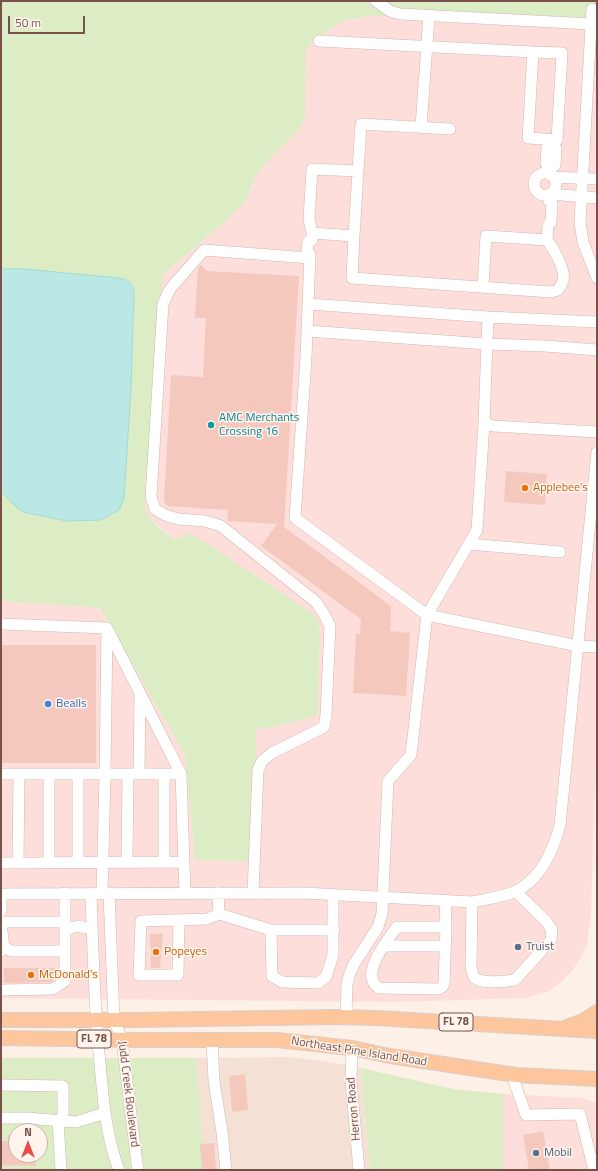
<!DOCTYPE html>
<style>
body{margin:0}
#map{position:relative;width:598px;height:1171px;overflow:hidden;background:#fdf0e7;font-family:"Titillium Web",sans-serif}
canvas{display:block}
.frame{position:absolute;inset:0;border:2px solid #78514a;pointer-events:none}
.north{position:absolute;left:8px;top:1123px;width:40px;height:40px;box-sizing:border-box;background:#fff5ee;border:1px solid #c9b3ac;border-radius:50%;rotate:0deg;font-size:11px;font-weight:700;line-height:16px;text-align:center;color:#78514a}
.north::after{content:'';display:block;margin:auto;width:14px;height:18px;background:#eb4b48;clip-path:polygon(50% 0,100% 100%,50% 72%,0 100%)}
.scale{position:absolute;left:8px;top:16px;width:77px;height:18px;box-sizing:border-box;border:2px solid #78514a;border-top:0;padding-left:5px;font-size:12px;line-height:14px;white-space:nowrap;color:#78514a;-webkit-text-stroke:3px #fff5ee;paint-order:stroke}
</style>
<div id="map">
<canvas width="598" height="1171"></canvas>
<div class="frame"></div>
<div class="north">N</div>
<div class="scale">50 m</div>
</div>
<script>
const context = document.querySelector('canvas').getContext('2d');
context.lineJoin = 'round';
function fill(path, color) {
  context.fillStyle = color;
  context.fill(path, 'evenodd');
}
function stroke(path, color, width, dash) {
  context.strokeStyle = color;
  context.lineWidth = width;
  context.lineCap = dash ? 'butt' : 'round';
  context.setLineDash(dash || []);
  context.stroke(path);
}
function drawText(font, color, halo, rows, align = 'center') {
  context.font = font + ' "Titillium Web",sans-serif';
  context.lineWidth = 3;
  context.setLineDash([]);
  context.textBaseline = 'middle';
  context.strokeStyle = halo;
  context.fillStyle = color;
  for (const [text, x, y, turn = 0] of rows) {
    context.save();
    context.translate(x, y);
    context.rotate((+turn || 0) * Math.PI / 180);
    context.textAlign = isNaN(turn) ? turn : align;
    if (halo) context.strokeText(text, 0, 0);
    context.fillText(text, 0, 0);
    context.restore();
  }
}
fill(new Path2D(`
 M289 1057 323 1061 361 1068 370 1170H205L196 1058Z`), '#f5e0d5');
fill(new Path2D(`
 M376 16H430L597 22V765L594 805 591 915 587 944 580 959 571 972 560 983 548 992 526 998 395 1002 1 998V601L100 608 185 755 195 860 256 861V729L267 728 316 716 318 711 320 634 319 622 184 535 175 540 150 519 146 512 145 507 163 275 232 215 246 200 256 176 265 164 300 129 305 119 306 51 310 45 326 32 345 20Z
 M503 1094 581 1098 597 1103V1170H503Z`), '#fededa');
fill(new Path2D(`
 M1 1H597V22L430 16H376L345 20 326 32 310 45 306 51 305 119 300 129 265 164 256 176 246 200 232 215 163 275 145 507C148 522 164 531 175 540L184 535H194L314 614 319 622 320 634 318 711 316 716 267 728 256 729V861L195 860 185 755 100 608 1 601V491L14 505 39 516 67 521 101 520 119 510 131 387 134 305C134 296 135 286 127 280L25 269H1Z
 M1 1058H196L205 1170H1ZM16 1131H40V1155H16Z
 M361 1068 453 1089 503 1094V1170H370Z`), '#dcecc4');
const water = new Path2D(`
 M1 269H25L118 278C129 280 130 281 134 292L131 387 124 498 119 510 101 520 67 521 23 512 14 505 1 491Z`);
fill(water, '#bae8e5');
stroke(water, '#a0dad7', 1);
fill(new Path2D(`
 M201 265 206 271 299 276 284 527 391 606 390 631 410 633 406 696 353 693 356 633 360 634 361 619 261 546 277 524 227 521 228 510 167 506 164 501 171 375 203 377 206 318H195L198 268Z
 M506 471 547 474 545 505 504 502Z
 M1 645H96V763H1Z
 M150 934H163L160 968H151Z
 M4 968H58V977L51 982H48L4 983Z
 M245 1074 248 1110 232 1112 229 1076Z
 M543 1131 550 1170H529L523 1135Z
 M8 1135H16V1155H36V1166L1 1165V1141H8Z
 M214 1143 216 1170H202L200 1144Z`), '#f4c8bd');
const minor = new Path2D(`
 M376 1 390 11 400 14 592 24
 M592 9 580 223 583 242 597 278
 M319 41 533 52 562 53 557 140 528 138 533 52
 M421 127 429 16
 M551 168 546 164 547 147 551 145 552 140
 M534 184a11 11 0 1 1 22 0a11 11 0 1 1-22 0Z
 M550 175 551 168 555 165 556 148 551 145
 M553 177 597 179
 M551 194 597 198
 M312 233 309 219 312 169 358 171 361 124 450 129
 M354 236 352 278 551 292 558 290C560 287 562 284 563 281 566 270 554 249 547 240L486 236 483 287
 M312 239 308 242 307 251 310 254 306 358 295 518 427 615 411 755 388 781 382 914 378 927 354 964 350 973 347 984 346 1017
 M312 240V233L354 236 358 171
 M547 240 548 225 551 222 552 203 549 201V195
 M309 304 488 317 597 322
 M488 317 484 423 477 530 427 615 578 646 597 647
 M307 331 487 344 545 346 597 350
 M484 423 493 426 597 432
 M469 544 560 552
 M1 624 107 628
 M108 630 181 774
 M1 774H181L185 893
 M49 774V862
 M78 774V862
 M139 774 140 694
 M164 774V862
 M18 862 19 774
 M127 862 128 774
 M1 863 184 862
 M91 893C93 950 94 1006 100 1063 103 1099 106 1136 119 1170
 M102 893 105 774 107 628
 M109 893 114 1020 122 1040 137 1164 138 1170
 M253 893 258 770 262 761 272 753 324 727 326 715 330 626 324 614 316 602 221 526 205 521 178 519 165 515 155 509 151 497 163 304 170 289 204 250 310 258
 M1 894 304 893 472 902C486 899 501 897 514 892 541 880 553 851 560 825L597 452
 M445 901 446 927H397C388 940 358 975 379 988L439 989 442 987 444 984 446 927
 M472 902 471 968C472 971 473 975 474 977 482 985 505 981 515 980L551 940 552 930 546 921 515 891
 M1 911V894
 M219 914 271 930H334
 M179 920 178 975H139L141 921 207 919 219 914 218 893
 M1 922H65
 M1 924 4 947 1 951
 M65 930 78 926 92 929
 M271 930 272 976 282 982 318 983 326 977 333 955V895
 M385 946H445
 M4 947 11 951H65
 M1 990 53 989 65 981V893
 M212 1040 214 1081 222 1132 226 1170
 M352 1048 351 1081 359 1170
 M512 1075 526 1115 580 1114 593 1166H597
 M1 1085 63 1086V1121
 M1 1118H26L76 1122 105 1113
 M58 1121 61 1170`);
const major = new Path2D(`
 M1 1020H134L337 1017 376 1018 597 1031
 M567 1027 583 1021 597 1012
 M1 1038 136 1040H277L352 1048 390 1056 516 1075 597 1079`);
stroke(minor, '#d2b7ae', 12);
stroke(major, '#d9cecc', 16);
stroke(minor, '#fff', 11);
stroke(major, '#fec69d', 14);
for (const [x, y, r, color] of [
 [211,425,4,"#0f9aa8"],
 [525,488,4,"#e8710a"],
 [48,704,4,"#3f7fe0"],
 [518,947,4,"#5c6f8a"],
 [156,952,4,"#e8710a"],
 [31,975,4,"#e8710a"],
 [536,1153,4,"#5c6f8a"]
]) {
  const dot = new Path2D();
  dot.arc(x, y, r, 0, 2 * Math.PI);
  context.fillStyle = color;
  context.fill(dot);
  stroke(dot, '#fff5ee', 1.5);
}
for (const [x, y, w] of [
 [456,1022,34],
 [94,1039,34]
]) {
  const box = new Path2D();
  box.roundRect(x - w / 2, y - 9, w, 18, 3);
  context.fillStyle = '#fff5ee';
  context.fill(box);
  stroke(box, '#78514a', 1);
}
drawText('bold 11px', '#78514a', null, [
 ["FL 78",456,1022],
 ["FL 78",94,1039]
]);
drawText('12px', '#0d838f', '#fff5ee', [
 ["AMC Merchants",219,418],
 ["Crossing 16",219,432]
], 'left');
drawText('12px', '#c56008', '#fff5ee', [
 ["Applebee's",533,488],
 ["Popeyes",164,952],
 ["McDonald's",39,975]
], 'left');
drawText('12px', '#366cbe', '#fff5ee', [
 ["Bealls",56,704]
], 'left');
drawText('12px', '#4e5e75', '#fff5ee', [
 ["Truist",526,947],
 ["Mobil",544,1153]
], 'left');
drawText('12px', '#78514a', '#fff5ee', [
 ["Northeast Pine Island Road",359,1052,9],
 ["Judd Creek Boulevard",128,1094,83],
 ["Herron Road",354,1109,-95]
]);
</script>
